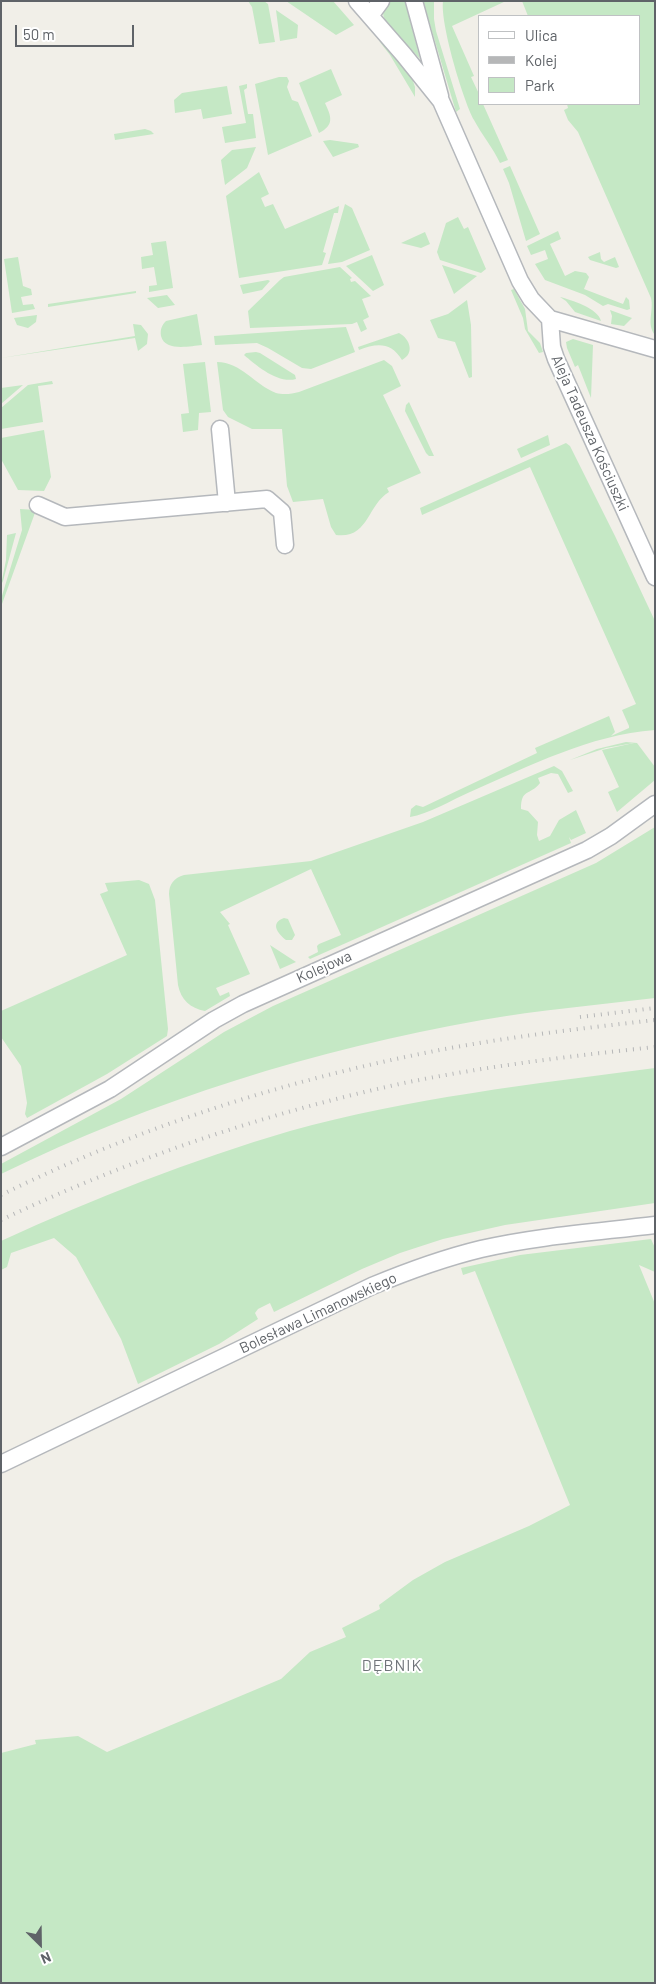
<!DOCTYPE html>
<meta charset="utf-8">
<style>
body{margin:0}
#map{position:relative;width:656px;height:1984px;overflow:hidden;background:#f1efe8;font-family:Barlow,sans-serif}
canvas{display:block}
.frame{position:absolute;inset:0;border:2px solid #5f6368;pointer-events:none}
.legend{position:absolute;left:478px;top:15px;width:162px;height:90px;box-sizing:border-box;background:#fff;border:1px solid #bfc1c3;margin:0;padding:6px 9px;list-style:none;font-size:15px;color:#5f6368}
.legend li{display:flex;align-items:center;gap:10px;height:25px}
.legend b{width:25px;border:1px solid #bfc1c3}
.north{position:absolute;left:15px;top:1919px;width:50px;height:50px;-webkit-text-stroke:4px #fff;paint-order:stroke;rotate:157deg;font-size:14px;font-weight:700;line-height:20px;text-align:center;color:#5f6368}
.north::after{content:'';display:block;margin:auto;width:18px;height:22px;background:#5f6368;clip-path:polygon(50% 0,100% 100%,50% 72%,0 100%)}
.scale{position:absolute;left:15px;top:25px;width:119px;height:22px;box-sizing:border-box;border:2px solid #5f6368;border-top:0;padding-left:6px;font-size:15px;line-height:18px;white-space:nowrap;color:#5f6368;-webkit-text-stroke:4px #fff;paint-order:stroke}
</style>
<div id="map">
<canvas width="656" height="1984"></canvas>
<div class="frame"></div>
<ul class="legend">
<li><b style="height:6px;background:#fff"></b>Ulica</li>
<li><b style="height:6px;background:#b6b7b8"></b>Kolej</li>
<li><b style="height:14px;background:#c5e8c5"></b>Park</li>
</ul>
<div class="north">N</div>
<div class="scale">50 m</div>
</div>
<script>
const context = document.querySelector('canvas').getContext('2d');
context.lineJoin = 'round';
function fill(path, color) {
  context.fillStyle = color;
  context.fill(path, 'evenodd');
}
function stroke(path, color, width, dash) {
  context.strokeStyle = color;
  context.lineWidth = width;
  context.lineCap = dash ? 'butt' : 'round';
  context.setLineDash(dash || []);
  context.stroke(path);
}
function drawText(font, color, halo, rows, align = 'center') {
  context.font = font + ' Barlow,sans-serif';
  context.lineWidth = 4;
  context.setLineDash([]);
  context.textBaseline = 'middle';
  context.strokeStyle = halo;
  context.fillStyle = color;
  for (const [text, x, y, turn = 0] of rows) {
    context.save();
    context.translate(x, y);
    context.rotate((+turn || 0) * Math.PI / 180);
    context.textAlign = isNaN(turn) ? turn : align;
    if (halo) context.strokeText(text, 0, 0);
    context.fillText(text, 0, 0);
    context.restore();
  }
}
fill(new Path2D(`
 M248 1H264L268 4 275 42 259 44 252 7Z
 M286 1H333L354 25 336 35Z
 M388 1H405L420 59 386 22C381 13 383 9 388 1Z
 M423 1H434V19L436 31 460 109 456 112Z
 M443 1H506L452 26 474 76 471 77 480 96V104H483L508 160 500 163C493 148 482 135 474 120 463 100 440 23 443 1Z
 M522 1H655V335C646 324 654 311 651 298L578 132 568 120 564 110 568 108 567 104H640V16H528Z
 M276 10 298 25 297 38 280 41Z
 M379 41 387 48 412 78 415 87V97L390 55Z
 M331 69 342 95 325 103C331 116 335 125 319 133L299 83Z
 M279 77H287L289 81 287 87 292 100 298 102 312 136 268 155 255 84Z
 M247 84V88L244 90 248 114H253L256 138 225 143 222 127 246 123 239 86Z
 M227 86 232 114 203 119 201 109 175 113 174 100 182 93Z
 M145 129 151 131 154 134 115 140 114 134Z
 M330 140 358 144 359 147 333 157 323 141Z
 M256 147 247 168 225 185 221 160 232 150Z
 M510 166 540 234 526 241 509 183 503 169Z
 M259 172 269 194 261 198 265 207 273 204 285 229 339 206 338 213H334L323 252 326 253 322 265 239 278 226 196Z
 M345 204 352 208 370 250 342 262 328 264Z
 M458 217 464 229 468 227 486 269 481 273 440 260 437 252 446 223Z
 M558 231 561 239 550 244 565 276 575 271 586 273 589 277 584 289 623 304 626 297 629 300 630 309 627 310 608 304 603 306 585 295 545 280 535 264 548 259 545 250 531 255 527 246Z
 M425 232 430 244 421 248 401 243Z
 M166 241 173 288 149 292V286L157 285 154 267 142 269 141 257 153 255 151 243Z
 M600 252 601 259 604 262 615 257 619 267 616 268 590 260 588 257Z
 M372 255 384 285 373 291 346 266Z
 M18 257 23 286 31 289 32 295 21 297 23 305 33 304 35 309 12 313 4 259Z
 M442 265 477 276 454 294Z
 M340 267 352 278 350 279 351 282 355 281 371 296 362 299 369 317 363 320 367 329 361 332 357 322 352 324 250 328 248 311 280 280 284 277Z
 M268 280 270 281 262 290 243 294 240 285Z
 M514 289 525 309 528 331 540 343 543 352 539 353 525 329 523 318 511 290Z
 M136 291V293L48 307V304Z
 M167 295 175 305 158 308 147 298Z
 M560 297C571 300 598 308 601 321L575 312 566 301Z
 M467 300 471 325 472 377 469 378 455 342 438 338 430 320 448 314Z
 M610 310 632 318 624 326 611 324 612 316Z
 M197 314 202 345C190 346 165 352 161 336 160 329 162 325 166 321Z
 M37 315 36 322 28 328 17 325 14 318Z
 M133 324 141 325 148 334 147 344 138 351 135 338 1 358 135 336Z
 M346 327 355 352 311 369 302 368 268 348 257 343 215 345 214 336Z
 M399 333C410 339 415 353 402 360 391 342 377 343 359 350L358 347Z
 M573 339 593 345 591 398 578 365 575 367 567 348 566 342Z
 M256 352 260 353 295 375 296 379C278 384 257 366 244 355L246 353Z
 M384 360 392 366 401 386 383 395 421 473 387 488 389 492C367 505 369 539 336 535L331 527 323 499 293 502 287 486 282 429H252L228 417 223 410 217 362C241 362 255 385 276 393 283 395 292 394 299 392Z
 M205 362 211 412 199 413 198 430 183 432 181 414 189 413 183 364Z
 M52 381 53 384 38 386 43 422 1 429V408L28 385Z
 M23 385 1 404V388Z
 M409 402 434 456H429L426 453 405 411 406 405Z
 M44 430 51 477 44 491 18 490 1 459V438Z
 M548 435 550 445 521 458 517 449Z
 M566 443 570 446 615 536 655 621V730C589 735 530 766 470 792 452 800 428 814 410 817L411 809 416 805 423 807 537 753 535 748 609 716 615 732 611 736 629 728V726L622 710 636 704 530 467 422 515 420 508Z
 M20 509 36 510 2 604 1 599 22 530Z
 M16 533 3 581 1 585 6 560 7 535Z
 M626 742 637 743 655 765 637 743 655 767V780L617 812 608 792 619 787 602 750 634 743 606 748 570 760 597 749Z
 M554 766 562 771 573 791 568 793 558 774 551 773 538 778 540 783C530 796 521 788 521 809L528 811 538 822 537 835 539 841 550 836 559 820 576 810 586 833 571 840 569 837 571 843 310 959 308 957 318 952 317 946 319 944 341 935 311 869 220 912 230 924 228 925 250 974 216 988 220 996 229 992 230 996 205 1011C190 1008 181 1000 178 985L169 894C169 884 174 878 184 875L311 861 423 822Z
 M655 827V998C597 1005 539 1010 482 1020 316 1049 153 1100 1 1174V1164L121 1099 224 1032 273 1006 596 863Z
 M139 880 149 884 155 900 168 1029 167 1036 107 1074 27 1118 25 1114 27 1103 21 1066 1 1037V1011L127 955 100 894 108 891 105 883Z
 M284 918 288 919 295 935 292 940H286C277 933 270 923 284 918Z
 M270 945 296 962 280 969Z
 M655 1068V1203L505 1225 443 1239 400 1253 362 1269 274 1312 270 1303 258 1309 255 1313 258 1319 219 1344 138 1384 121 1339 76 1257 54 1238 11 1253 7 1267 1 1270V1241C95 1198 191 1160 290 1131 409 1098 533 1084 655 1068Z
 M651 1239 655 1248V1272L639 1265 655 1304V1983H1V1753L36 1744 35 1740 78 1736 107 1752 281 1679 310 1652 346 1637 342 1628 380 1609 379 1605 413 1580 445 1562 529 1526 570 1505 475 1271 463 1275 461 1268 520 1255Z`), '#c5e8c5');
const minor = new Path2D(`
 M357 1 404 55 441 101 520 281 531 299 550 319 552 347 556 359 655 577
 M414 1 440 96
 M370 16 381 1
 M550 319 655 349
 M220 429 227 503
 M38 505 65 517 267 499 282 512 285 545
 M1 1147 110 1089 214 1020 243 1004 587 850 611 836 655 804
 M1 1464 372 1286C408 1271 444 1258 481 1249 538 1236 597 1232 655 1225`);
stroke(minor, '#b5b8bc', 19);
stroke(minor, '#fff', 16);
stroke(new Path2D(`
 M580 1017 655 1008
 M1 1195C141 1126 292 1078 445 1049 515 1036 585 1028 655 1020
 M1 1220C130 1159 265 1113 404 1083 487 1066 571 1056 655 1047`), '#b6b7b8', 4, [1, 6]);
drawText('15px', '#5f6368', '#fff', [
 ["Aleja Tadeusza Kościuszki",590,433,66],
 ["Kolejowa",324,967,-24],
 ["Bolesława Limanowskiego",318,1313,-25]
]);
context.letterSpacing = '1px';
drawText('16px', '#70757a', '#fff', [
 ["DĘBNIK",392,1666]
]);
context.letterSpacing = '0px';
</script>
